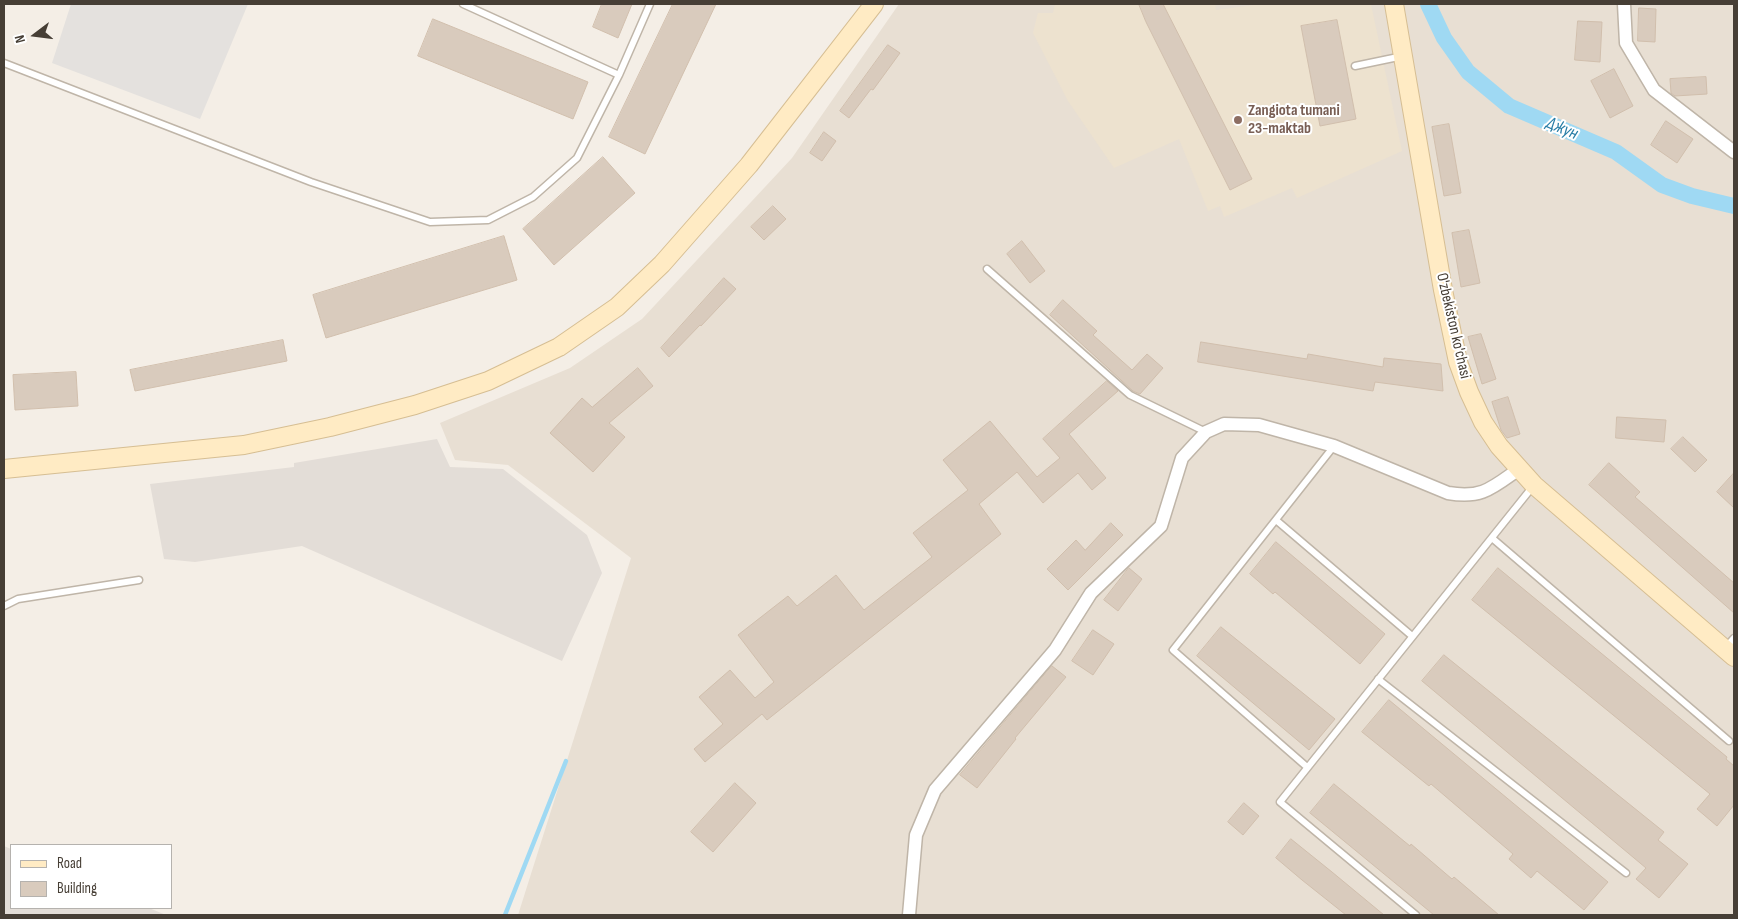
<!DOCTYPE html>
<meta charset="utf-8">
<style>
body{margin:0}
#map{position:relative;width:1738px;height:919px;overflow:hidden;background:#f4eee6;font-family:"Sofia Sans Condensed",sans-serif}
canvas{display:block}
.frame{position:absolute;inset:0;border:5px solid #463e35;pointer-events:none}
.legend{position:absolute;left:10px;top:844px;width:162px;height:65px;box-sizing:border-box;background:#fff;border:1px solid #b5b2ae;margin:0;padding:6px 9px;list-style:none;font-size:15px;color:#463e35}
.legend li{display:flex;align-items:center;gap:10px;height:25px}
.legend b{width:25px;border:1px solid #b5b2ae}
.north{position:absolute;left:10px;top:10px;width:50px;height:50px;-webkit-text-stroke:4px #fff;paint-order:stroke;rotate:255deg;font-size:14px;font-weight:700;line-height:20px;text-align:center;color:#463e35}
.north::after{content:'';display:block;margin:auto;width:18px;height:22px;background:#463e35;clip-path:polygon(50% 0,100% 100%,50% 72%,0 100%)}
</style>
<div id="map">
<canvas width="1738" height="919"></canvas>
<div class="frame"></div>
<ul class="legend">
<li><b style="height:6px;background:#ffebc4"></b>Road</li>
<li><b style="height:14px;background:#d9cbbd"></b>Building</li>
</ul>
<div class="north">N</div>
</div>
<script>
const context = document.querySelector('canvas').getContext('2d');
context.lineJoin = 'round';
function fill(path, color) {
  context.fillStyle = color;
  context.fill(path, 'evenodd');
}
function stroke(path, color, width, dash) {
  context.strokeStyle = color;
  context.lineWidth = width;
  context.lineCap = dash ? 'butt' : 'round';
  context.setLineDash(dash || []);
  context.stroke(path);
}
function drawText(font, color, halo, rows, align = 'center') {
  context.font = font + ' "Sofia Sans Condensed",sans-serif';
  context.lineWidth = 4;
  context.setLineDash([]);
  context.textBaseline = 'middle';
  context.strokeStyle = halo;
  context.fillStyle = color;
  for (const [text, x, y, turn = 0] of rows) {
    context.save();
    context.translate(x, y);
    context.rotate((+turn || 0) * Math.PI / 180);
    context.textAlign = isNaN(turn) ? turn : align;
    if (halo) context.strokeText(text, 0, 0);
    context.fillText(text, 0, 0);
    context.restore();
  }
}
fill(new Path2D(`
 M899 4H1734V915H518L631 558 508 465 455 460 440 423 570 368 642 319 792 158Z`), '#e8dfd3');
fill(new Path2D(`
 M437 439 450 467 503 469 587 535 602 573 562 661 302 546 195 562 164 559 150 484 294 467V463Z
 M4 846 11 849V908H149L166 915H4Z`), '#e3ddd7');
fill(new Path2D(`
 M1055 4H1215L1216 10 1261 4H1371L1402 151 1297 198 1292 188 1224 217 1220 206 1208 211 1179 139 1114 168 1068 101 1033 33 1038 13H1053Z`), '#ede2cf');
fill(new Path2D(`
 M71 4H248L200 119 52 63Z`), '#e4e1de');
stroke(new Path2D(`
 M505 915 566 761`), '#9fd9f3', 4.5);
stroke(new Path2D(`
 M1428 4 1444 38 1468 72 1509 106 1616 152 1662 185 1692 196 1734 206`), '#9fd9f3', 16);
const building = new Path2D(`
 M602 4H632L618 38 593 27Z
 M673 4H716L645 154 609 137Z
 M1139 4H1163L1252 179 1230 190 1146 22Z
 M1639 8 1656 9 1655 42 1638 41Z
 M433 19 588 82 573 119 418 56Z
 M1337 20 1356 119 1320 126 1301 26Z
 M1578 21 1602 22 1600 62 1575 60Z
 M888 45 900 53 873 90 871 89 849 118 840 111Z
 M1614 69 1633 106 1610 118 1591 81Z
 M1706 77 1707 94 1675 96 1671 93 1670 79Z
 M1666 121 1693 139 1677 163 1651 145Z
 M1449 124 1461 193 1444 196 1432 127Z
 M824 132 836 141 822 161 810 153Z
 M603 157 635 193 554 265 523 229Z
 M773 206 786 219 764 240 751 227Z
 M1469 230 1480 283 1461 287 1452 233Z
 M504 236 517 280 326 338 313 295Z
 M1022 241 1045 271 1030 283 1007 254Z
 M724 278 736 289 701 326 700 325 669 357 661 348Z
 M1063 300 1097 331 1093 335 1132 370 1147 354 1163 368 1140 394 1133 391 1050 315Z
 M1481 334 1496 379 1482 384 1468 337Z
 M283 340 287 361 135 391 130 370Z
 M1201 342 1307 359 1308 354 1383 367 1384 358 1441 364 1443 391 1375 382 1373 391 1198 362Z
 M638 368 653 386 609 423 625 437 593 472 550 433 582 398 592 407Z
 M76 372 78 406 15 410 13 375Z
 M1107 381 1118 391 1069 434 1106 478 1092 490 1078 473 1043 503 1017 472 979 504 1001 534 767 720 762 714 705 762 694 749 723 724 699 697 730 670 755 698 774 682 738 635 788 596 797 606 836 575 864 610 932 557 913 533 968 490 943 460 990 421 1037 477 1060 458 1043 439Z
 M1508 397 1520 434 1507 438 1501 430 1492 402Z
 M1617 417 1666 420 1664 442 1616 438Z
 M1683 437 1707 460 1695 472 1671 449Z
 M1609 463 1640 492 1635 497 1734 583V613L1589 485Z
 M1734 473V508L1717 492Z
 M1111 523 1123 535 1068 590 1047 569 1076 540 1085 550Z
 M1276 542 1385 634 1360 664 1275 592 1273 594 1250 574Z
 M1129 568 1142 579 1118 611 1104 600Z
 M1498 568 1727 757 1726 759 1734 766V805L1717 826 1697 809 1710 794 1472 600Z
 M1221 627 1335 719 1309 750 1197 656Z
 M1093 630 1114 644 1093 675 1072 661Z
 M1444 655 1664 832 1658 840 1688 864 1659 898 1636 879 1646 868 1422 681Z
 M1052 666 1066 677 1015 738 1016 739 977 788 960 775Z
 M1389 700 1608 882 1584 910 1537 871 1531 878 1509 859 1513 854 1431 784 1429 786 1362 732Z
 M735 783 756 803 713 852 691 832Z
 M1334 784 1410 846 1411 844 1452 879 1454 877 1499 915H1434L1310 813Z
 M1244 803 1259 816 1243 835 1228 822Z
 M1291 839 1332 872 1384 915H1346L1302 880 1276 858Z`);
fill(building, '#d9cbbd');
stroke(building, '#d1bfad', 1);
const service = new Path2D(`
 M463 4 619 75
 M4 63 311 182 430 222 488 220 533 197 577 158 619 75 650 4
 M1355 66 1403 56
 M987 269 1130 395 1206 432
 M1276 520 1412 636
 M1492 538 1729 741
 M4 606 18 599 139 580
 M1725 648 1734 638
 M1378 679 1626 873
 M1307 767 1173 650 1334 446
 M1416 915 1280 802 1534 485`);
const minor = new Path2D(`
 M1624 4 1626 43 1654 90 1734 152
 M909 915 916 835 935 790 1055 650 1091 593 1161 526 1182 458 1206 432 1224 424 1259 425 1334 446 1448 493C1482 499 1492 488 1519 469`);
const secondary = new Path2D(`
 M1394 4 1443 290 1458 362 1469 392 1483 422 1499 446 1534 485 1734 657
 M4 469 244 445 330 427 415 405 488 381 559 347 617 307 662 264 749 165 874 4`);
stroke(service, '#bfb5a8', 9);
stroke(minor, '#bfb5a8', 15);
stroke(secondary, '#d6be93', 20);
stroke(service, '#fff', 6);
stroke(minor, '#fff', 12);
stroke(secondary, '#ffebc4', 18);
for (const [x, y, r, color] of [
 [1238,120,5,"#8d6e63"]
]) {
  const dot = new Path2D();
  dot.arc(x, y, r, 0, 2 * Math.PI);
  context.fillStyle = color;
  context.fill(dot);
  stroke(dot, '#fff', 2);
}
drawText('bold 16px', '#785e54', '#fff', [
 ["Zangiota tumani",1248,111],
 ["23-maktab",1248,129]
], 'left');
drawText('16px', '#463e35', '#fff', [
 ["O'zbekiston ko'chasi",1453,326,77]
]);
drawText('italic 18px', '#277da6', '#fff', [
 ["Джун",1562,129,23]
]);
</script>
